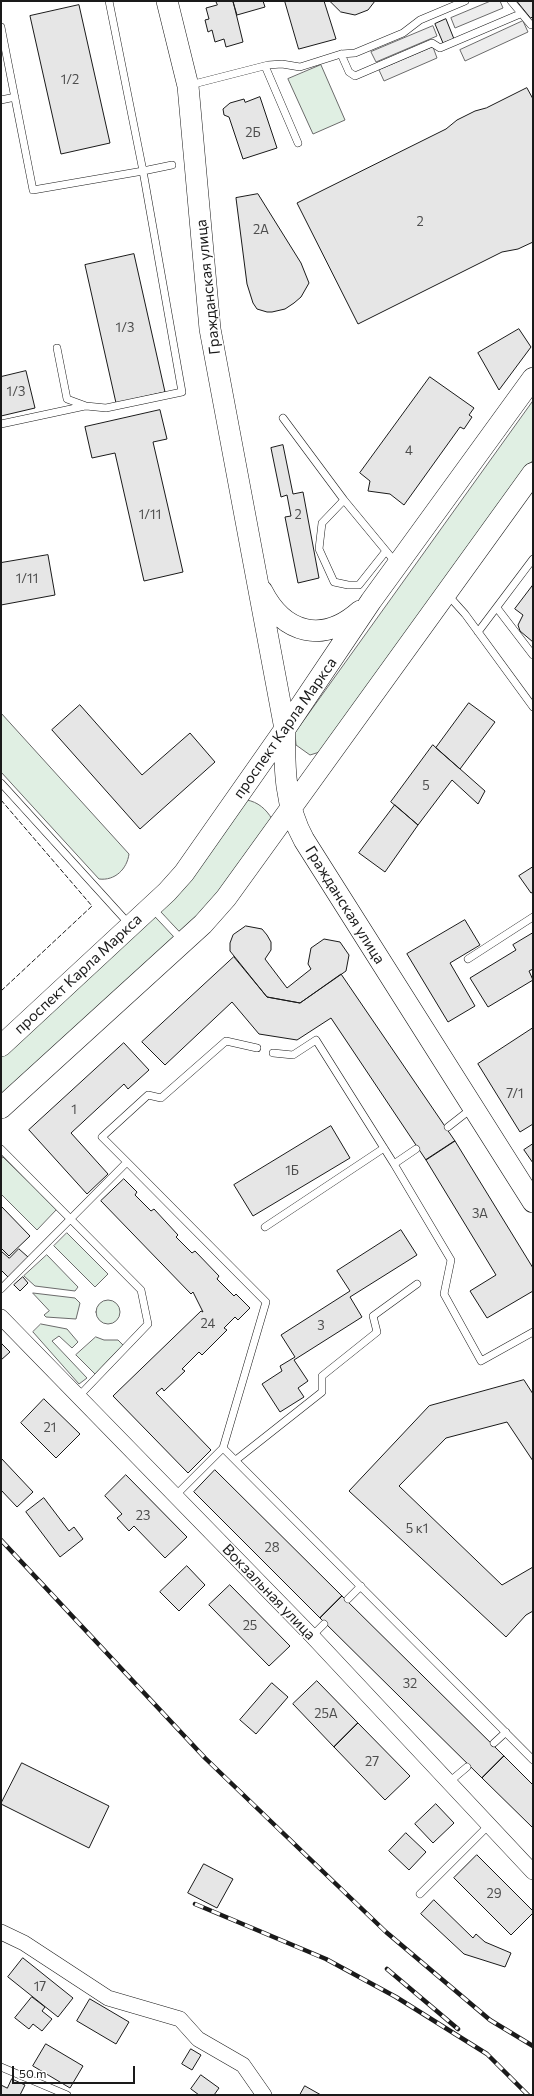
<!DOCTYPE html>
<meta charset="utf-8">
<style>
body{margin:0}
#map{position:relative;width:534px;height:2096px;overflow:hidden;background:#fff;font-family:Commissioner,sans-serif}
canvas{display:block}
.frame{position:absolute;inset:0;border:2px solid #1a1a1a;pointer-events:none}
.scale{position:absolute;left:12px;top:2066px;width:123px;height:18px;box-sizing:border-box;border:2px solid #1a1a1a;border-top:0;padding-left:5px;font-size:12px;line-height:14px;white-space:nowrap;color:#1a1a1a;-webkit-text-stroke:3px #fff;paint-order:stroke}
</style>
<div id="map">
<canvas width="534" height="2096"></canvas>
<div class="frame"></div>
<div class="scale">50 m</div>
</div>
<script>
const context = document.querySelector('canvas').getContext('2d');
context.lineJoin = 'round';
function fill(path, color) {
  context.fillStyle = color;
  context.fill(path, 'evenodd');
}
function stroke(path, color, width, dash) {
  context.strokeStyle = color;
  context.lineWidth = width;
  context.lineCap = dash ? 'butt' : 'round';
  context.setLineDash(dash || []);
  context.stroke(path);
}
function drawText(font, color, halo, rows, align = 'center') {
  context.font = font + ' Commissioner,sans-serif';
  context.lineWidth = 3;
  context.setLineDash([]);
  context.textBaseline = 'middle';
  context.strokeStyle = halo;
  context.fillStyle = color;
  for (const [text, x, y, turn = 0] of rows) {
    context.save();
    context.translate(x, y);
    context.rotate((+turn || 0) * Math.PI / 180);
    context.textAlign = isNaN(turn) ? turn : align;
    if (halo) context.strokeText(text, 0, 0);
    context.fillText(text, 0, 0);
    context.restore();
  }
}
const green = new Path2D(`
 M321 65 345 120 313 134 288 79Z
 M533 401V460L323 751 310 755 296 745 295 733Z
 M1 713 129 854C127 869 115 881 99 879L1 772Z
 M247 800C258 802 266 809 272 819L219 893 195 920 3 1095 1 1093V1056L175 897Z
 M3 1157 57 1209 37 1230 1 1194V1160Z
 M67 1233 108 1274 95 1287 54 1246Z
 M47 1255 78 1287 75 1291 35 1286 24 1276Z
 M33 1293 75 1298 80 1303 76 1319 46 1317 44 1315 49 1311Z
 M96 1312a12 12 0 1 1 24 0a12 12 0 1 1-24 0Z
 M41 1324 67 1329 78 1342 72 1348 59 1336 52 1341 87 1378 79 1384 33 1332Z
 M96 1337 104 1340H118L123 1345 95 1374 76 1355Z`);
fill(green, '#e0efe3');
stroke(green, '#6a6a6a', 1);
const parking = new Path2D(`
 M491 1H500L503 8 455 28 451 18Z
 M523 21 528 32 465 61 460 50Z
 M433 26 437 36 376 62 371 52Z
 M433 47 437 58 384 81 379 70Z`);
fill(parking, '#ededed');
stroke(parking, '#6a6a6a', 1);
const building = new Path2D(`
 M216 1H233L243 42 226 47 224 39 215 42 212 30 208 32 205 20 209 19 206 8 217 5Z
 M263 1 265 7 237 15 233 2Z
 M285 1H324L336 39 299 49Z
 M330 1H375L368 10 355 15 341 12Z
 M517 1H533V16L531 18Z
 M79 5 110 143 61 154 30 16Z
 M446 19 454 39 443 43 435 24Z
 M527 88 533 99V242L518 249 502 252 358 324 297 203 446 129 457 120 475 111 486 108Z
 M260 97 277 148 243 159 229 117 224 115 223 109 230 103 244 99 245 102Z
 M258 194 301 263 309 283 301 297 294 303 285 309 272 312H267L257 309 253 303 247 284 236 198Z
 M134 254 165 392 116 403 85 265Z
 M519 329 531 347 499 390 478 353Z
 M26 371 35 408 1 416V377Z
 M430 377 474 408 469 415 472 417 464 429 460 427 404 505 390 494 368 491 370 481 360 473Z
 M160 410 167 439 153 442 183 572 144 581 115 453 92 458 85 427Z
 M283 445 293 494 303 492 319 578 298 583 285 517 291 516 287 495 281 497 271 448Z
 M48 555 55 595 1 605V563Z
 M533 585V642L520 631 518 625 523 615 515 609Z
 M469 703 495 722 460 769 436 748Z
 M80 705 142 775 190 733 215 762 140 829 52 730Z
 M433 745 485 791 478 804 452 780 418 825 391 802Z
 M395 805 418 825 385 872 359 853Z
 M533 867V892L531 893 519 876Z
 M465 920 480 945 450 963 475 1006 448 1022 407 954Z
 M246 926 262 929 267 935 271 942V950L265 959 287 988 311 969 308 964 311 948 324 939 340 942 349 955 346 971 300 1003 267 997 230 951V943L233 935Z
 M533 933V969L529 971 533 980 488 1007 470 978 516 950 513 945Z
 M234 957 267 997 300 1003 341 974 455 1141 426 1160 331 1018 297 1040 259 1034 232 1002 165 1065 142 1042Z
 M533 1028V1124L520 1132 478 1064Z
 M124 1043 149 1070 128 1089 124 1084 71 1133 108 1174 87 1194 29 1130Z
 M331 1126 350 1158 253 1216 234 1185Z
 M455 1141 533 1268V1291L487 1318 470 1291 496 1275 426 1160Z
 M533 1144V1163L524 1150Z
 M124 1179 137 1192 135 1195 151 1211 154 1209 178 1235 176 1237 192 1253 195 1251 219 1276 217 1279 234 1296 236 1294 250 1308 238 1320 235 1317 224 1328 227 1330 202 1355 199 1352 182 1369 185 1371 164 1391 162 1388 156 1393 211 1450 188 1473 113 1396 201 1311 203 1312 193 1292 191 1294 101 1201Z
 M1 1206 30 1236 9 1256 1 1248Z
 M401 1230 417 1255 350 1297 362 1317 294 1360 308 1381 298 1388 304 1397 280 1412 262 1384 282 1371 280 1366 295 1357 281 1335 350 1291 337 1271Z
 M19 1249 28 1257 8 1277 1 1270V1251L9 1258Z
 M23 1277 28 1283 20 1291 14 1285Z
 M2 1344 10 1352 1 1360V1345Z
 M524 1380 533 1394V1461L507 1422 446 1438 399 1486 502 1585 533 1567V1611L526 1615 506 1637 349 1491 429 1406Z
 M44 1399 80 1434 56 1458 21 1423Z
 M1 1458 33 1492 17 1507 1 1490Z
 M215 1470 342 1596 320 1618 194 1492Z
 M126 1475 187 1537 165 1558 134 1526 129 1531 117 1518 122 1514 105 1496Z
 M44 1498 69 1531 74 1527 83 1539 60 1557 26 1512Z
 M187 1566 205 1585 179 1611 160 1592Z
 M230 1585 290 1646 269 1666 209 1605Z
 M342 1596 504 1756 482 1778 320 1618Z
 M317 1681 358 1723 334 1747 293 1704Z
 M272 1683 288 1697 256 1734 240 1720Z
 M358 1723 410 1776 385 1800 334 1747Z
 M504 1756 533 1785V1828L482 1778Z
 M22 1763 109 1806 89 1848 1 1804Z
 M436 1804 454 1823 433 1843 415 1824Z
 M406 1833 426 1852 409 1870 389 1851Z
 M477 1855 533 1911V1913L511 1935 454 1878Z
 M204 1864 233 1879 217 1908 188 1893Z
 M434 1900 473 1938 476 1934 485 1942 511 1953 505 1967 464 1954 421 1914Z
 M23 1958 73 1998 58 2017 8 1977Z
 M32 1997 45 2007 42 2011 52 2019 42 2031 33 2024 29 2029 15 2018Z
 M90 1999 129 2022 116 2044 77 2021Z
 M46 2044 83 2066 70 2088 33 2066Z
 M191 2049 201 2055 192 2070 182 2064Z
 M201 2075 219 2088 214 2095H199L191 2089Z
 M12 2079 25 2085 20 2095H1V2085L7 2088Z
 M305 2086 321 2095H300Z`);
fill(building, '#e6e6e6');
stroke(building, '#1a1a1a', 1);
const service = new Path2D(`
 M511 1 531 25H533
 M1 27 33 190 143 171 109 1
 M341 54 349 72 355 76 432 43 440 48 520 14
 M265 66 298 143
 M190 85 268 65 282 64 300 67 341 54 355 53 403 33 420 20 465 1
 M1 100 15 97
 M57 348 67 399 86 406 106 408 182 392 143 171 172 165
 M283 418 344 500 396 563
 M1 424 85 406
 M344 500 322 523 319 549 334 582 348 585H359L386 551
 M447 594 465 614 533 707
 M497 608 533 655
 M478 632 533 559
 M1 783 130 925
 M152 908 182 940
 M468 959 533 917
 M273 1053 293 1055 316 1040 394 1164 416 1149
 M448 1127 471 1109
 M1 1149 141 1290 148 1324 79 1396
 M127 1162 102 1137 148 1095 161 1098 226 1041 257 1048
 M394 1164 451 1260 444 1294 481 1361 533 1332
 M265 1227 384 1148
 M1 1289 127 1162 266 1302 223 1448
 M236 1460 322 1392V1376L377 1332 373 1316 417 1284
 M175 1496 223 1448 533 1760
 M348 1599 361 1586
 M312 1636 324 1624
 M494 1743 506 1732
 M448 1783 467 1767
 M420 1894 488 1826
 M1 2067 67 2095`);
const minor = new Path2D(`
 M1 1317 312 1636 533 1872
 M1 1932 24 1943 108 1998 180 2019 198 2039 243 2065 264 2095`);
const secondary = new Path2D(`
 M167 1 188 86 210 329 285 729C284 768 285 806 304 840L533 1202
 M262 591C284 634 323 644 360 611
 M1 1046 167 892 184 873 285 729 371 601 533 378
 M1 1108 203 924 226 898 533 473`);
stroke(service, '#1a1a1a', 8);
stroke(minor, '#1a1a1a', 16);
stroke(secondary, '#1a1a1a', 22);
stroke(service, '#fff', 7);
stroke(minor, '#fff', 15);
stroke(secondary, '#fff', 21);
const rail = new Path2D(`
 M1 1540 205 1758 337 1885 386 1932 490 2020 533 2046
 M195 1904 326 1959 396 1997 487 2054 528 2095
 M387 1969 458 2029`);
stroke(rail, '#1a1a1a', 4.5);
stroke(rail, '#fff', 3, [9]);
stroke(new Path2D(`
 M1 800 92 906 1 991`), '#1a1a1a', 1, [5, 2]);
drawText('13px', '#4d4d4d', null, [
 ["1/2",70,80],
 ["2Б",253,133],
 ["2",420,222],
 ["2А",261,230],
 ["1/3",125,328],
 ["1/3",16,392],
 ["4",409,451],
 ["1/11",150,515],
 ["2",298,515],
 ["1/11",27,579],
 ["5",426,786],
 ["7/1",515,1094],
 ["1",74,1110],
 ["1Б",292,1171],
 ["3А",480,1214],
 ["24",208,1324],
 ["3",321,1326],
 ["21",50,1428],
 ["23",143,1516],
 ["5 к1",417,1529],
 ["28",272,1548],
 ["25",250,1626],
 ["32",410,1684],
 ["25А",326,1714],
 ["27",372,1762],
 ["29",494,1894],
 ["17",40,1987]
]);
drawText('15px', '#1a1a1a', '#fff', [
 ["Гражданская улица",208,287,-96],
 ["проспект Карла Маркса",285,728,-55],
 ["Гражданская улица",345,905,58],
 ["проспект Карла Маркса",78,974,-43],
 ["Вокзальная улица",269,1592,46]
]);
</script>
